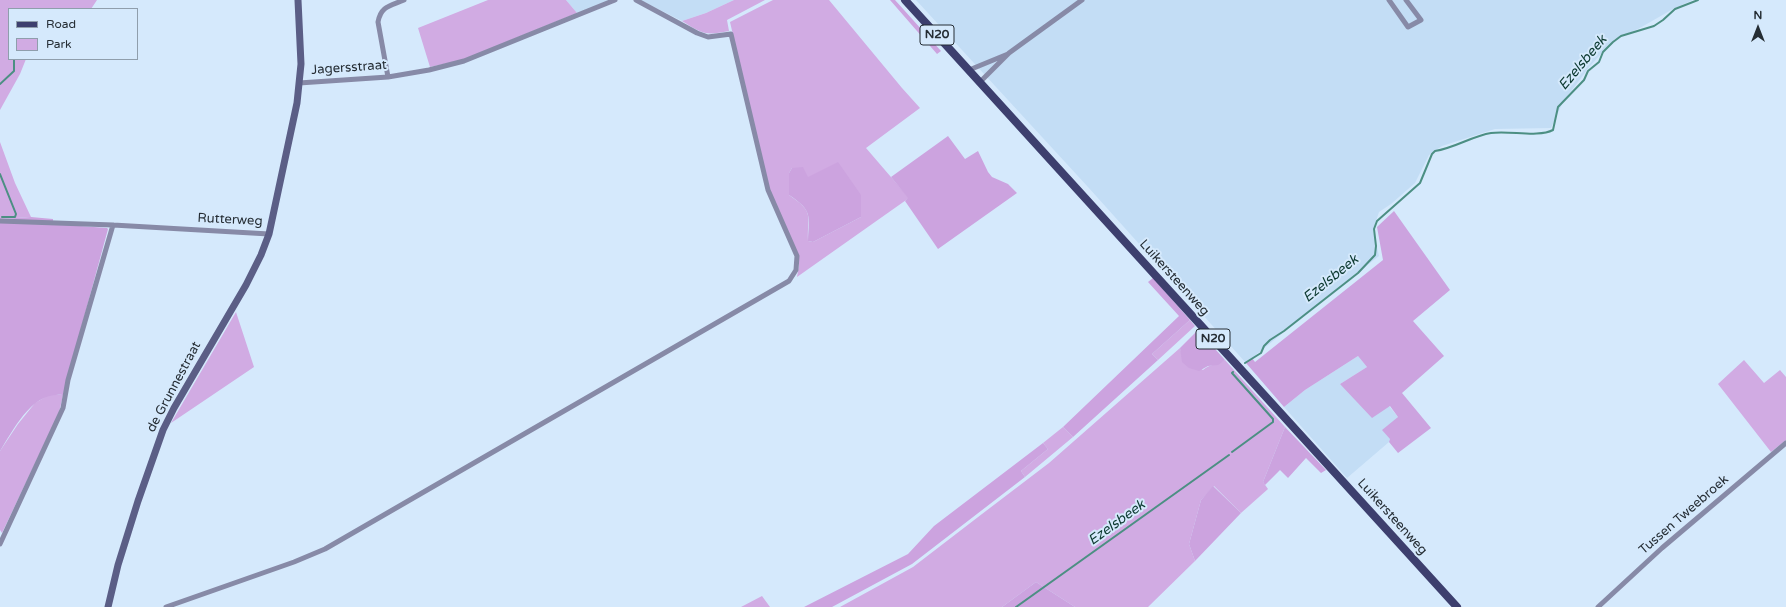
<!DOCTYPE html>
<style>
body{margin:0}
#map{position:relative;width:1786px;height:607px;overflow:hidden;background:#d5e9fc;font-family:"Varela Round",sans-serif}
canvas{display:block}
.legend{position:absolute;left:8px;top:8px;width:130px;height:52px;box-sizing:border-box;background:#d5e9fc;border:1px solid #8f9eac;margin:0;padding:5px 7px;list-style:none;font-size:12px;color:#252d34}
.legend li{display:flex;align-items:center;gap:8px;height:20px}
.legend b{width:20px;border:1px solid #8f9eac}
.north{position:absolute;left:1738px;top:8px;width:40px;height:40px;-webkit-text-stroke:3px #d5e9fc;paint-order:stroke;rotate:0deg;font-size:11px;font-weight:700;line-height:16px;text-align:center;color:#252d34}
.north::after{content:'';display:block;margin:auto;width:14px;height:18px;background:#252d34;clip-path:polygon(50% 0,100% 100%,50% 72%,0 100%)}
</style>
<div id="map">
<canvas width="1786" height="607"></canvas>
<ul class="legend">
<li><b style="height:5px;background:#3d3f6e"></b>Road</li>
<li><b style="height:11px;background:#d1abe3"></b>Park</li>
</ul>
<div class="north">N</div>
</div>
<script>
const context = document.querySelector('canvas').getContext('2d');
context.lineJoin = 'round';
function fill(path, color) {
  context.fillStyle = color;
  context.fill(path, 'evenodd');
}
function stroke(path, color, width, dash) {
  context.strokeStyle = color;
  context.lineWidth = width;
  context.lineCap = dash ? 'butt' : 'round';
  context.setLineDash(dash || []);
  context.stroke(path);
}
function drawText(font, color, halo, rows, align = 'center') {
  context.font = font + ' "Varela Round",sans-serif';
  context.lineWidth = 4;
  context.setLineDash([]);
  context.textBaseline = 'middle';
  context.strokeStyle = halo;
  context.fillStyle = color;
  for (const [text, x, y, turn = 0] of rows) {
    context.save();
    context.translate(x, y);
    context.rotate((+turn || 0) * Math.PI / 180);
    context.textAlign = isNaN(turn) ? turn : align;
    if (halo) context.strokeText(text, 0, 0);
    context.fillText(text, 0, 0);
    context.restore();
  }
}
fill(new Path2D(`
 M566 0H610L577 13Z
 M640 0H734L706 13 682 21Z
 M916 0H1693L1673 9 1638 29 1615 39 1590 66 1563 102 1551 128 1495 129 1442 146 1429 155 1415 183 1391 204 1379 212 1373 230 1379 256 1344 283 1246 363 1088 187Z
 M1358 356 1367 367 1340 384 1389 406 1398 417 1389 442 1347 478 1284 407 1305 390Z`), '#c3ddf5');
fill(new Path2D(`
 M0 0H97L91 9H9V59H26L20 74 0 110Z
 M488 0H566L577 13 462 60 430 67 418 28Z
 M734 0H765L727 20 729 31C705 36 703 34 682 21L706 13Z
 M773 0H829L902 88 920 108 866 148 909 198 797 277 799 266 798 255 769 189 730 22ZM792 168 807 177 861 217 813 242 808 241C807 214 815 213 789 195V173Z
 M0 142 15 183 31 217 0 219Z
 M236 312 254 367 171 423Z
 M1190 320 1195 326 1158 360 1152 354Z
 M1180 348 1183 359 1203 370C1210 364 1217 365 1225 360L1285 427 1263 482 1268 489 1241 513 1214 486 1201 500 1189 544 1195 561 1148 607H1075L1036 582 1002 607H840L913 567 982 514 1049 463Z
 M1744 360 1764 383 1780 370 1786 377V440L1771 452 1718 384Z
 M49 395H63L59 413 2 533 0 530V451L18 424 35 403Z
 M1063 427 1073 437 1025 477 1021 471 1048 449 1043 443Z
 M762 596 770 607H741Z`), '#d1abe3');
fill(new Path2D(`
 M890 0H895L941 51 937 54Z
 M948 136 965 159 978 151 988 172 992 177 1008 184 1017 193 938 249 905 201 908 198 891 177Z
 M838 162 861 195V217L813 242 808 241C809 215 813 211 789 195V173L792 168 803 167 808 177Z
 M1394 211 1450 290 1413 321 1444 356 1402 393 1431 428 1398 453 1389 442 1390 439 1382 430 1398 417 1390 406 1372 418 1340 384 1367 367 1358 356 1305 390 1284 407 1246 363 1252 358 1255 362 1383 260 1377 227Z
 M31 217 53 219V224L107 228 108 229 63 395C32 391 14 429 0 451V219Z
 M1153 278 1190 320 1152 354 1158 360 1073 437 1063 427 1179 316 1148 282Z
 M1198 330 1225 360 1218 365 1208 366 1199 371 1189 368 1182 362 1180 348Z
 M1285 427 1326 470 1321 473 1306 458 1288 478 1280 470 1265 485 1263 482Z
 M1043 443 1048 449 1021 471 1025 477 912 564 832 607H804L908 554 934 526Z
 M1213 486 1241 513 1195 561 1189 544 1201 500Z
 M1036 582 1075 607H1002Z`), '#cca3df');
stroke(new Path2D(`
 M0 84 14 71V59
 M0 174 16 214 15 217H2
 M1245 363 1261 353 1264 346 1270 340 1284 331 1358 273 1375 255 1376 246 1374 229 1377 221 1420 183 1432 154 1435 151C1455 148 1472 136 1491 133 1509 130 1538 138 1553 130L1558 107 1584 80 1588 71 1599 62 1603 52 1613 42 1621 36 1654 26 1663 20 1675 9 1698 0
 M1232 452 1273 422V419L1232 373 1233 372
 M1016 607 1229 455`), '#4c8f83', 2);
stroke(new Path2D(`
 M1389 0 1408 27 1421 20 1406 0
 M969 70 1008 54
 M388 77 378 22C381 6 390 6 404 0
 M980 82 1009 53 1082 0
 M299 83 388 77 429 70 464 61 615 0
 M0 221 113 225 269 234
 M0 544 63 408 68 380 113 225
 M166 607 294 562 325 549 789 281 796 270 797 256 768 190 731 34 708 37 697 33 636 0
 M1598 607 1662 548 1786 443`), '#878aa7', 5);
stroke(new Path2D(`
 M108 607 118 565 138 501 163 430 174 408 246 285 261 255 269 234 297 103 301 64 298 0`), '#5b5e86', 7);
stroke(new Path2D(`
 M905 0 1457 607`), '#3d3f6e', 8);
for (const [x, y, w] of [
 [937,35,34],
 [1213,339,34]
]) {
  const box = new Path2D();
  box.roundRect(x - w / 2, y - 10, w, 20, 3);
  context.fillStyle = '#d5e9fc';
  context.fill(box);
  stroke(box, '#252d34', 1);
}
drawText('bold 12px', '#252d34', null, [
 ["N20",937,35],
 ["N20",1213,339]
]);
drawText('13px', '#252d34', '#d5e9fc', [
 ["Jagersstraat",349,68,-4],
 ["Rutterweg",230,220,3],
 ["Luikersteenweg",1174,278,48],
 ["de Grunnestraat",174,387,-62],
 ["Tussen Tweebroek",1684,515,-41],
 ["Luikersteenweg",1392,517,48]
]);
drawText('italic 14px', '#0c3930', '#d5e9fc', [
 ["Ezelsbeek",1583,63,-50],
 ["Ezelsbeek",1331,279,-39],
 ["Ezelsbeek",1117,523,-36]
]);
</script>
